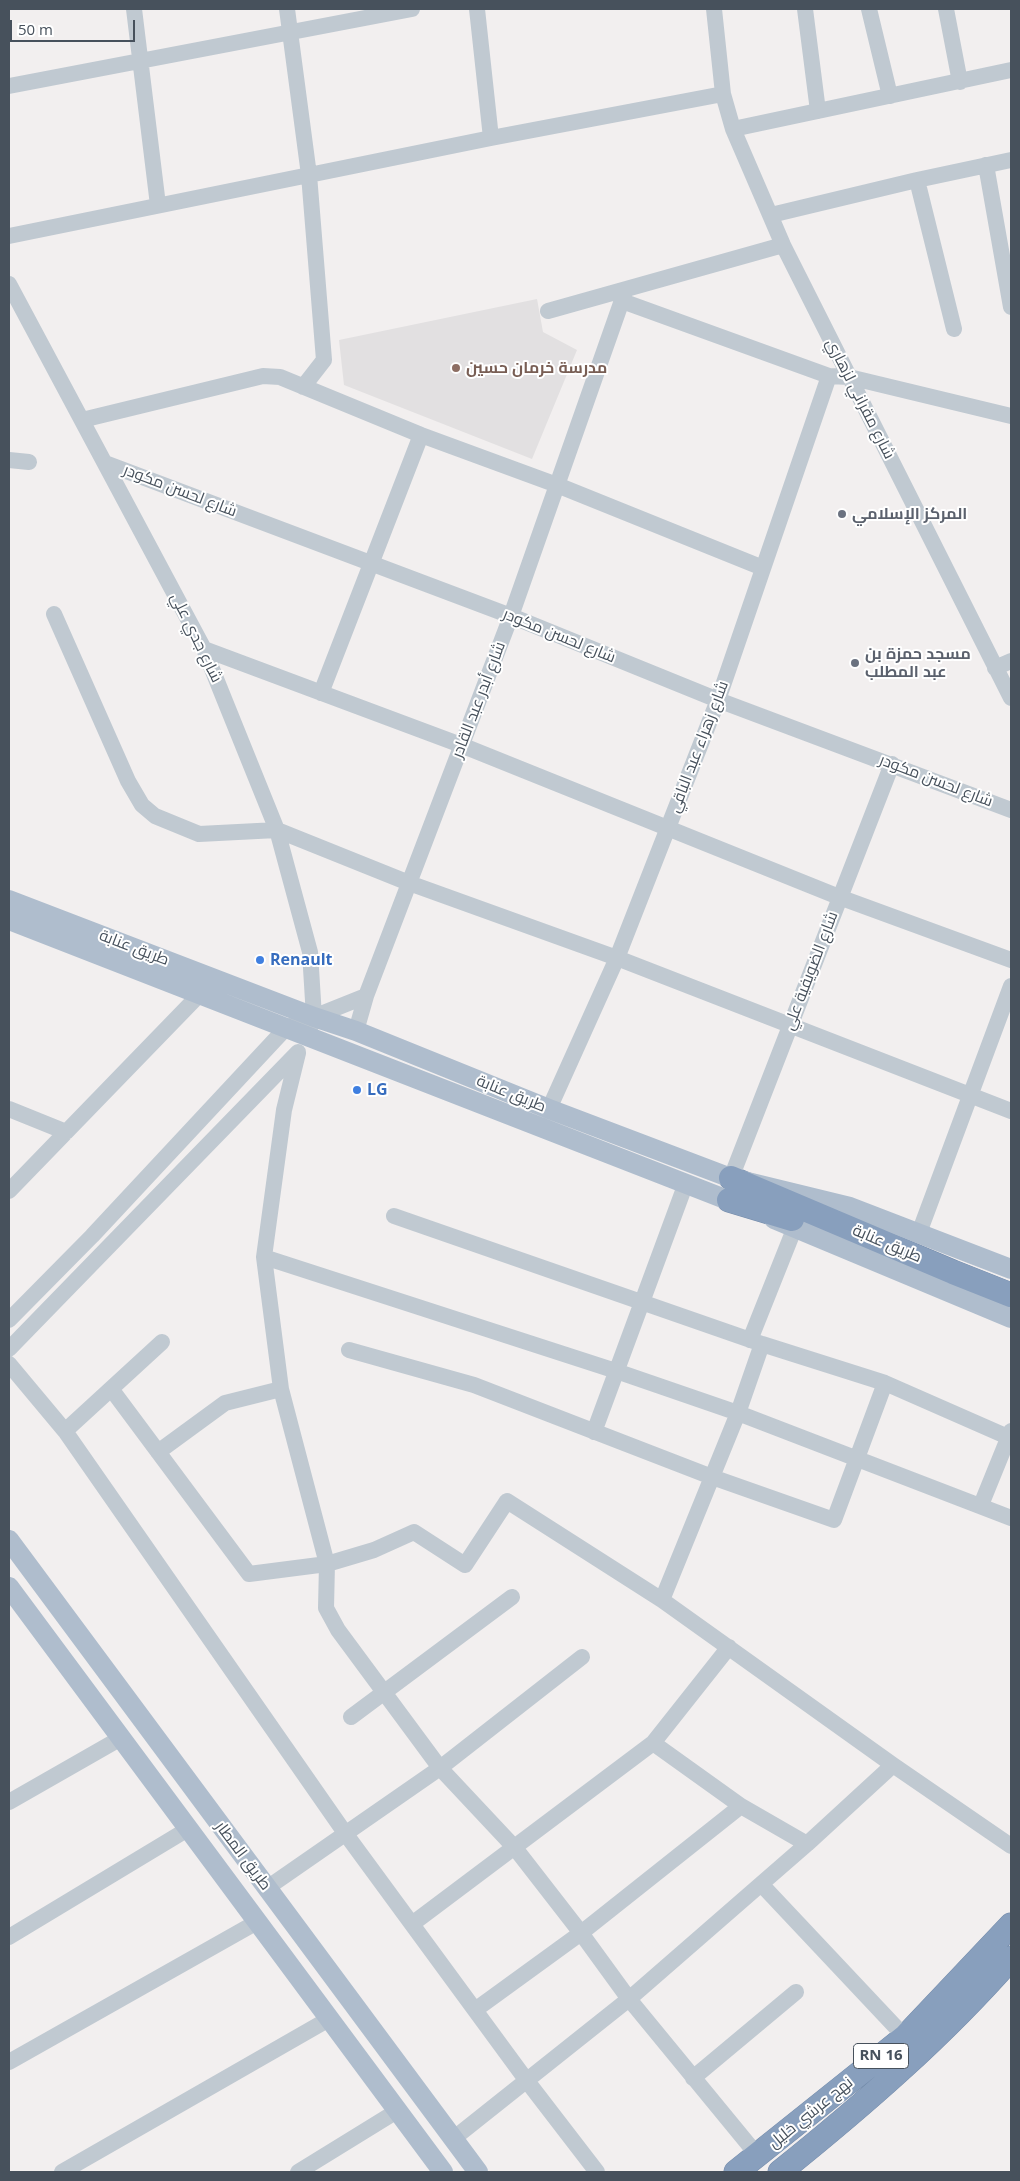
<!DOCTYPE html>
<meta charset="utf-8">
<style>
body{margin:0}
#map{position:relative;width:1020px;height:2181px;overflow:hidden;background:#f2efef;font-family:"Open Sans",sans-serif}
canvas{display:block}
.frame{position:absolute;inset:0;border:10px solid #47515c;pointer-events:none}
.scale{position:absolute;left:10px;top:20px;width:125px;height:22px;box-sizing:border-box;border:2px solid #47515c;border-top:0;padding-left:6px;font-size:15px;line-height:18px;white-space:nowrap;color:#47515c;-webkit-text-stroke:4px #fff;paint-order:stroke}
</style>
<div id="map">
<canvas width="1020" height="2181"></canvas>
<div class="frame"></div>
<div class="scale">50 m</div>
</div>
<script>
const context = document.querySelector('canvas').getContext('2d');
context.lineJoin = 'round';
function fill(path, color) {
  context.fillStyle = color;
  context.fill(path, 'evenodd');
}
function stroke(path, color, width, dash) {
  context.strokeStyle = color;
  context.lineWidth = width;
  context.lineCap = dash ? 'butt' : 'round';
  context.setLineDash(dash || []);
  context.stroke(path);
}
function drawText(font, color, halo, rows, align = 'center') {
  context.font = font + ' "Open Sans",Cairo,sans-serif';
  context.lineWidth = 4;
  context.setLineDash([]);
  context.textBaseline = 'middle';
  context.strokeStyle = halo;
  context.fillStyle = color;
  for (const [text, x, y, turn = 0] of rows) {
    context.save();
    context.translate(x, y);
    context.rotate((+turn || 0) * Math.PI / 180);
    context.textAlign = isNaN(turn) ? turn : align;
    if (halo) context.strokeText(text, 0, 0);
    context.fillText(text, 0, 0);
    context.restore();
  }
}
fill(new Path2D(`
 M537 299 543 332 577 350 532 459 344 385 339 340Z`), '#e2e0e1');
const highway = new Path2D(`
 M731 1178 953 1272 1011 1295
 M729 1200 792 1219
 M736 2172 905 2037 1011 1925
 M780 2172C862 2106 942 2037 1011 1958`);
stroke(highway, '#738aa9', 25);
stroke(new Path2D(`
 M134 9 158 205
 M287 9 309 175 324 360 303 387
 M477 9 491 138
 M714 9 723 94 733 129 783 245 1011 698
 M805 9 818 111
 M869 9 890 96
 M946 9 960 82
 M9 86 412 9
 M733 129 1011 70
 M986 165 1011 307
 M917 180 954 329
 M771 215 917 180 1011 160
 M9 236 491 138 723 94
 M9 284 204 649 277 830 310 952 314 1017 311 1026
 M622 301 829 376 849 377 1011 416
 M548 311 783 245
 M82 420 263 376 280 377 421 435 557 485 763 568
 M9 460 29 462
 M105 463 511 616 718 700 1011 810
 M54 614 128 781 142 805 155 816 199 834 277 830 409 883 617 958 1011 1111
 M204 649 461 745 839 897 1011 960
 M995 668 1011 661
 M321 693 421 435
 M366 996 511 616 626 289
 M298 1053 284 1110 264 1257 281 1389 327 1564 326 1608 338 1630 440 1768 515 1848 581 1933 629 1999 758 2156
 M9 1109 66 1132
 M549 1109 617 958 718 700 829 376
 M731 1178 892 764
 M9 1191 200 994
 M394 1216 762 1344 885 1383 1008 1437
 M919 1233 1011 986
 M264 1257 616 1371 738 1413 1011 1518
 M9 1320 92 1236 286 1028 366 996 356 1031
 M750 1340 795 1227
 M9 1349 298 1052
 M349 1350 474 1385 712 1477 834 1520 885 1383
 M9 1364 65 1431 345 1833 527 2081 597 2172
 M112 1390 249 1574 327 1564 374 1550 414 1532 465 1565 507 1501 662 1600 893 1765 1011 1846
 M65 1431 162 1342
 M594 1432 686 1183
 M158 1452 225 1403 281 1389
 M981 1505 1011 1431
 M662 1600 738 1413 762 1344
 M351 1717 512 1597
 M653 1743 741 1806 807 1844
 M9 1802 121 1738
 M761 1884 905 2037
 M267 1888 440 1768 582 1657
 M412 1924 653 1743 729 1647
 M9 1937 188 1829
 M475 2010 581 1933 741 1806
 M9 2062 257 1922
 M693 2078 796 1992
 M453 2139 629 1999 807 1844 893 1765
 M62 2172 329 2019
 M298 2172 397 2111`), '#c0c9d1', 16);
stroke(new Path2D(`
 M9 900 314 1017 356 1031 549 1109 731 1178 850 1207 1011 1269
 M9 920 743 1206
 M774 1219 1011 1318
 M9 1540 478 2172
 M9 1587 443 2172`), '#afbdcd', 20);
stroke(highway, '#889fbd', 24);
for (const [x, y, r, color] of [
 [456,368,5,"#8d6e63"],
 [842,514,5,"#6b7280"],
 [855,663,5,"#6b7280"],
 [260,960,5,"#3f7fe0"],
 [357,1090,5,"#3f7fe0"]
]) {
  const dot = new Path2D();
  dot.arc(x, y, r, 0, 2 * Math.PI);
  context.fillStyle = color;
  context.fill(dot);
  stroke(dot, '#fff', 2);
}
for (const [x, y, w] of [
 [881,2056,55]
]) {
  const box = new Path2D();
  box.roundRect(x - w / 2, y - 12.5, w, 25, 4);
  context.fillStyle = '#fff';
  context.fill(box);
  stroke(box, '#47515c', 1);
}
drawText('bold 15px', '#47515c', null, [
 ["RN 16",881,2056]
]);
drawText('bold 16px', '#785e54', '#fff', [
 ["مدرسة خرمان حسين",466,368]
], 'left');
drawText('16px', '#47515c', '#fff', [
 ["شارع مقراني لزهاري",860,399,63],
 ["شارع لحسن مكودر",180,491,21],
 ["شارع لحسن مكودر",559,636,22],
 ["شارع جدي علي",196,638,64],
 ["شارع أبدر عبد القادر",479,700,-69],
 ["شارع زهراء عبد الباقي",699,747,-69],
 ["شارع لحسن مكودر",936,781,21],
 ["طريق عنابة",134,948,21],
 ["شارع الضويفية علي",811,971,-69],
 ["طريق عنابة",511,1094,22],
 ["طريق عنابة",887,1244,23],
 ["طريق المطار",243,1856,53],
 ["نهج عرشي خليل",811,2113,-39]
]);
drawText('bold 16px', '#5b616d', '#fff', [
 ["المركز الإسلامي",852,514],
 ["مسجد حمزة بن",865,654],
 ["عبد المطلب",865,672]
], 'left');
drawText('bold 16px', '#366cbe', '#fff', [
 ["Renault",270,960],
 ["LG",367,1090]
], 'left');
</script>
